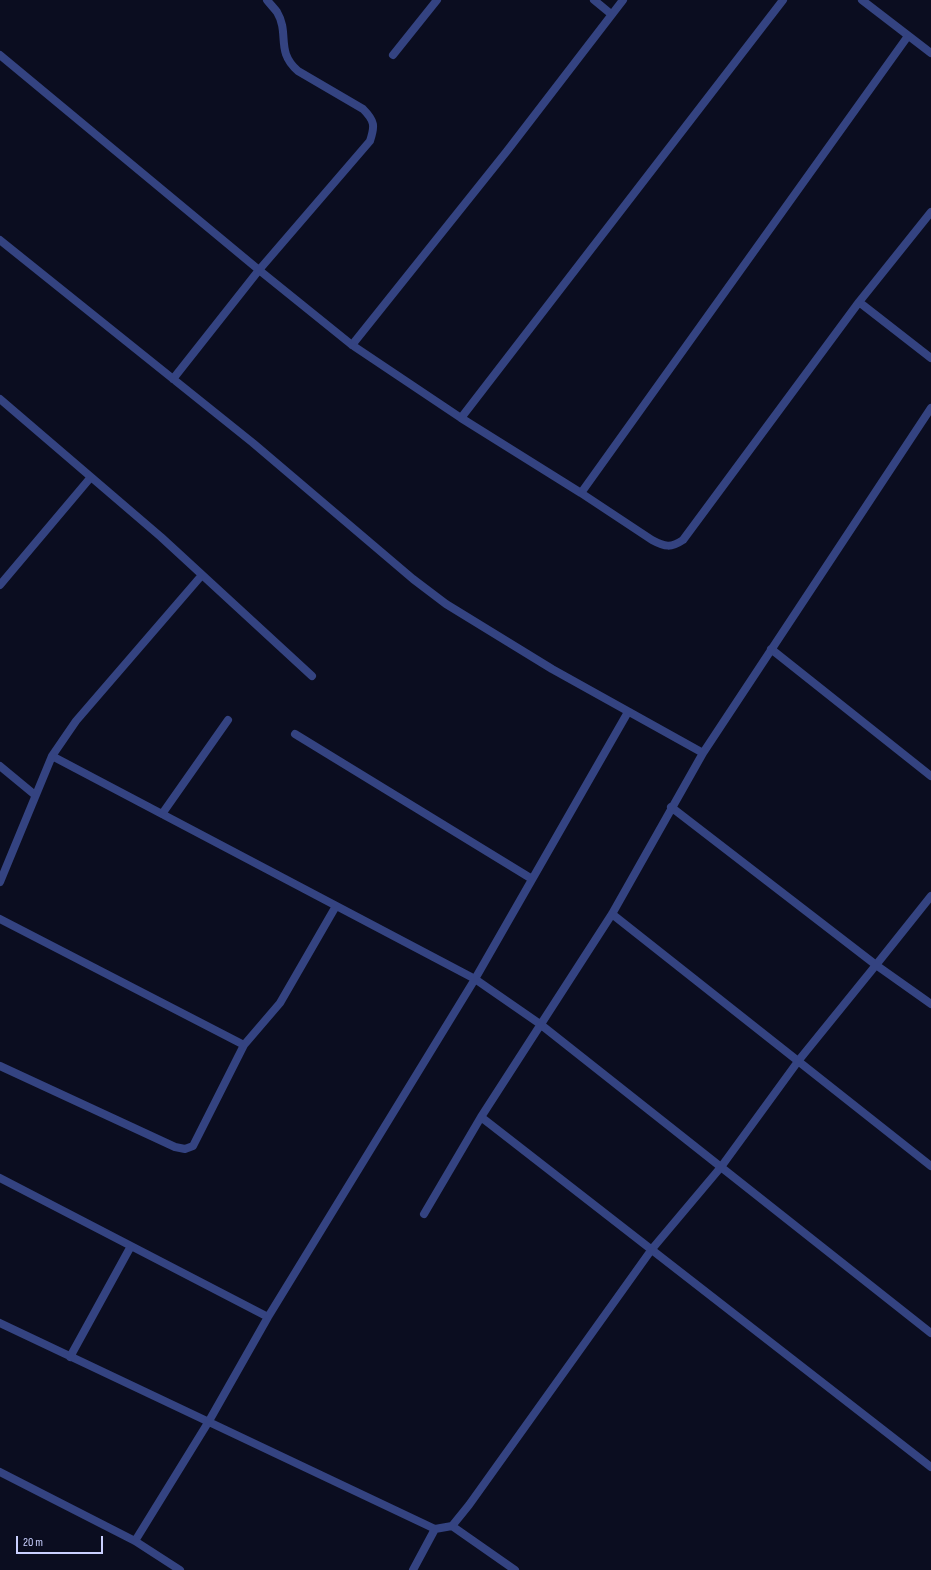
<!DOCTYPE html>
<style>
body{margin:0}
#map{position:relative;width:931px;height:1570px;overflow:hidden;background:#0b0d20;font-family:"Sofia Sans Condensed",sans-serif}
canvas{display:block}
.scale{position:absolute;left:16px;top:1536px;width:87px;height:18px;box-sizing:border-box;border:2px solid #cad0ff;border-top:0;padding-left:5px;font-size:12px;line-height:14px;white-space:nowrap;color:#cad0ff;-webkit-text-stroke:3px #0b0d20;paint-order:stroke}
</style>
<div id="map">
<canvas width="931" height="1570"></canvas>
<div class="scale">20 m</div>
</div>
<script>
const context = document.querySelector('canvas').getContext('2d');
context.lineJoin = 'round';
function stroke(path, color, width, dash) {
  context.strokeStyle = color;
  context.lineWidth = width;
  context.lineCap = dash ? 'butt' : 'round';
  context.setLineDash(dash || []);
  context.stroke(path);
}
stroke(new Path2D(`
 M594 0 611 14
 M862 0 931 53
 M0 55 259 270 352 345 461 418 581 493 652 540C665 547 671 548 683 540L859 302 931 212
 M393 55 437 0
 M0 240 253 443 413 579 446 604 552 669 703 753
 M859 302 931 358
 M352 345 507 151 623 0
 M173 379 259 270 370 141C375 126 375 121 363 109L298 71C275 51 290 34 277 12 274 8 270 4 267 0
 M0 399 161 537 312 676
 M931 408 703 753 612 914 481 1117 931 1467
 M461 418 783 0
 M581 493 908 36
 M0 585 91 477
 M771 649 931 776
 M295 734 532 879
 M52 756 475 979 540 1024 931 1333
 M0 766 35 795
 M671 807 876 965 931 896
 M162 814 228 720
 M0 882 52 756 76 721 202 575
 M612 914 931 1166
 M0 919 244 1045
 M0 1066 175 1147 185 1149 193 1146 244 1045 280 1003 336 906
 M0 1178 268 1317
 M424 1214 481 1117
 M0 1323 435 1529 452 1526 469 1505 652 1249 721 1167 799 1060 876 965 931 1004
 M70 1357 131 1246
 M0 1472 135 1541 180 1570
 M452 1526 515 1570
 M135 1541 209 1421 268 1317 475 979 628 712
 M413 1570 435 1529`), '#344381', 8);
</script>
